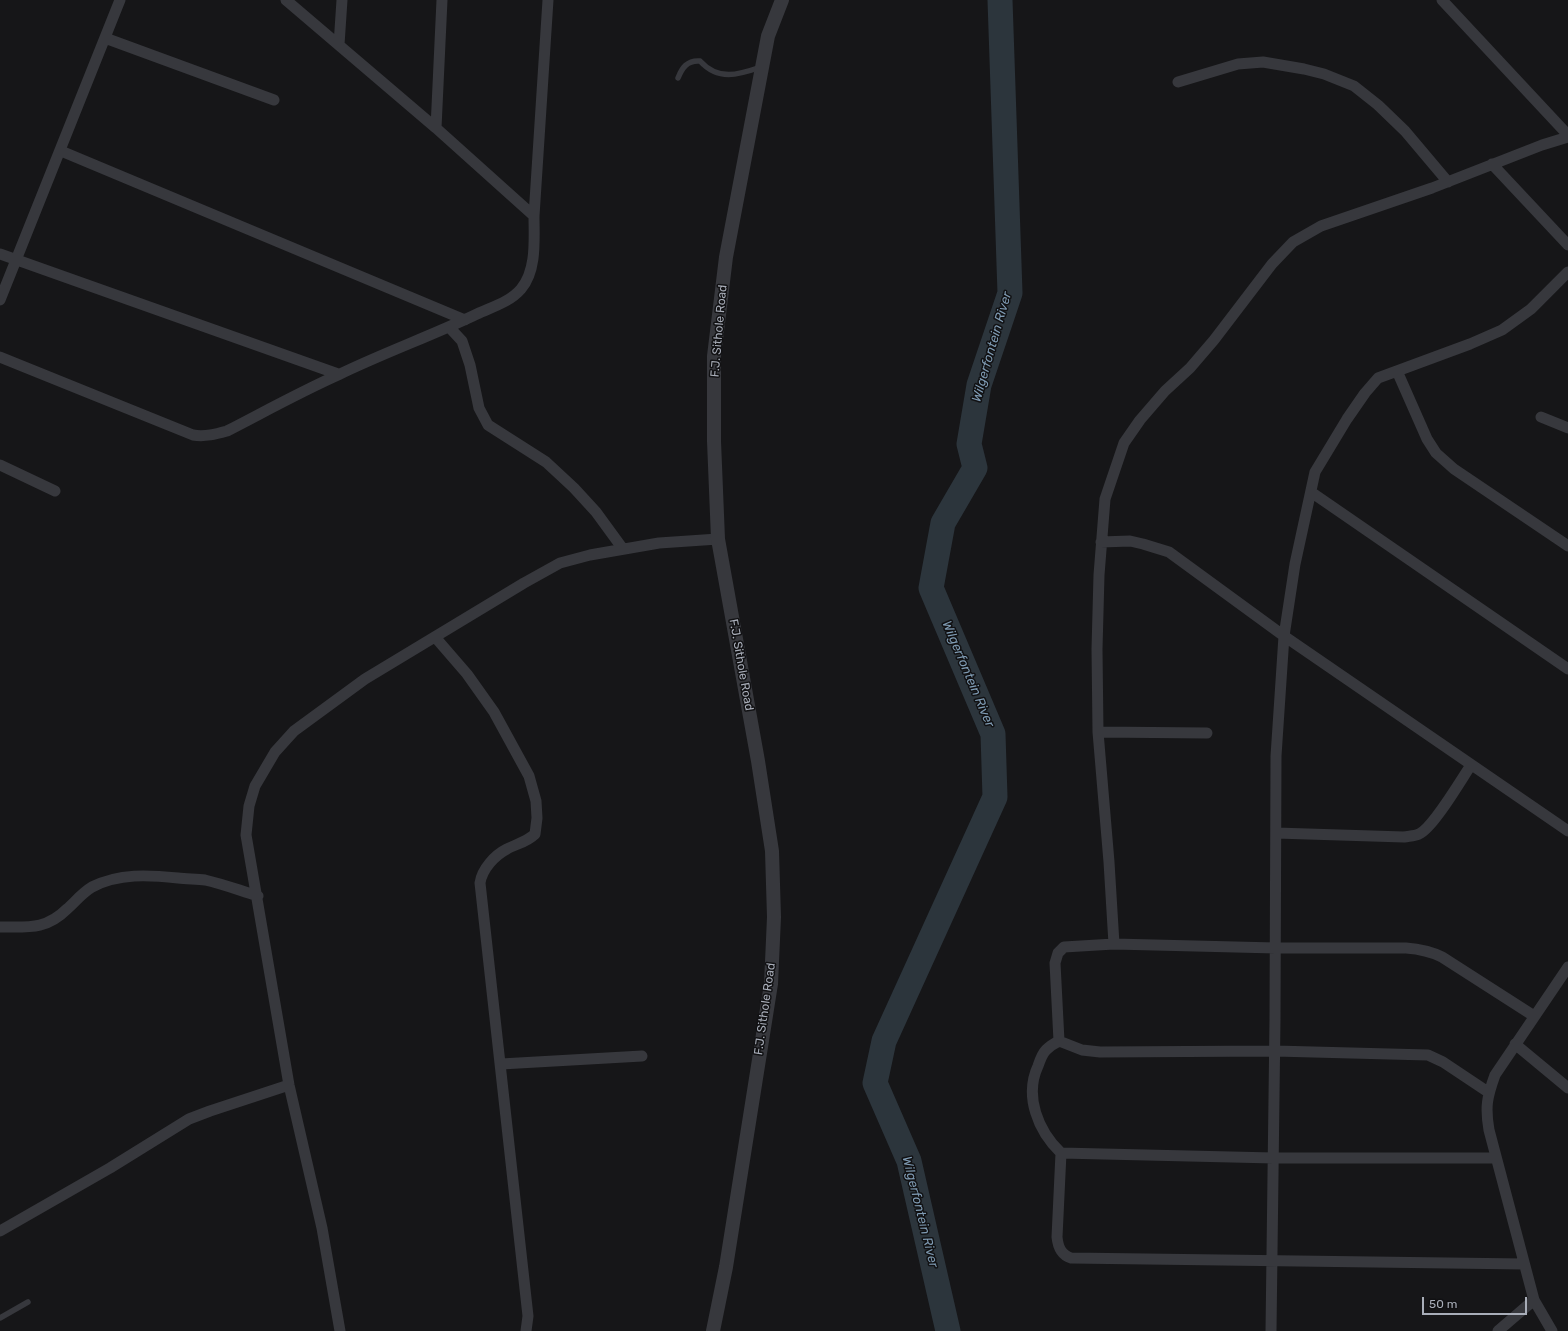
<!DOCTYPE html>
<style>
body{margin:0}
#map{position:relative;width:1568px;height:1331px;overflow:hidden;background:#161618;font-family:Rubik,sans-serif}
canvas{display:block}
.scale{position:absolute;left:1422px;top:1297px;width:105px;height:18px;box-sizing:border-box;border:2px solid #a8adb8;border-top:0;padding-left:5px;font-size:12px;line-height:14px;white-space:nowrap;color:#a8adb8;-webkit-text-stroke:3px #111113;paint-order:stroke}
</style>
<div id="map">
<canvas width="1568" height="1331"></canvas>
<div class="scale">50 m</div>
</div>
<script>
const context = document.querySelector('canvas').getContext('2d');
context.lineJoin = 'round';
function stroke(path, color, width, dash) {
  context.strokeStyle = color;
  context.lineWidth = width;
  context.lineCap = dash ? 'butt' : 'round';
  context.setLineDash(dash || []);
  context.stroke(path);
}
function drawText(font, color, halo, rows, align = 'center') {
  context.font = font + ' Rubik,sans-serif';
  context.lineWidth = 3;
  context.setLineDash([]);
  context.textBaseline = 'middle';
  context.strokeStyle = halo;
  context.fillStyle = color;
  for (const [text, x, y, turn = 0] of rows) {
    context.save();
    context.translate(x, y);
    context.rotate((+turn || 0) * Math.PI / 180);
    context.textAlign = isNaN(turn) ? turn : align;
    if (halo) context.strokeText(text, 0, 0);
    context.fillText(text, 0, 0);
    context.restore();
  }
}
stroke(new Path2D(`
 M948 1331 909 1161 875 1083 884 1041 995 797 993 734 931 588 943 523 975 468 969 444 979 385 1010 293 1000 0`), '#2c353c', 25);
stroke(new Path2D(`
 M678 78C682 68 687 60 700 61 718 81 738 75 761 67
 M0 1318 28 1302`), '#37383d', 5.5);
stroke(new Path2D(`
 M286 0 436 128 534 216 548 0
 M1442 0 1568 135
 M105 38 274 100
 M339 45 342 0
 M1178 82 1238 64 1263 62 1304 69 1324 74 1354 86 1378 105 1405 131 1448 182
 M436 128 442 0
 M61 151 465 320
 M1492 164 1568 245
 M0 254 338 374
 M0 300 120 0
 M449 327 462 341 470 365 479 408 488 425 546 462 574 488 596 512 623 549
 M0 357 193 435C205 437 216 434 227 431 264 412 300 392 338 375 383 353 431 336 477 314 492 307 510 302 521 289 537 270 534 239 534 216
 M1397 371 1427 439 1436 453 1454 469 1568 546
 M1541 417 1568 428
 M0 465 55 491
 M1311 492 1568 669
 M1101 542 1130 541 1143 544 1169 552 1284 636 1568 831
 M435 637 467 674 494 712 529 776 536 801 537 818 535 834C527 842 516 844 507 849 495 855 482 869 480 883L528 1316 526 1331
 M1098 732 1207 733
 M1276 833 1404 837C1409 836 1415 836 1419 834 1433 828 1461 780 1471 765
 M0 927C28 927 46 930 67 909 75 902 82 893 92 887 119 873 149 875 178 878 187 879 197 879 205 880 223 884 241 891 258 896
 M1114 944 1109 862 1098 732 1097 649 1099 575 1105 499 1124 443 1140 420 1165 391 1190 368 1214 340 1272 264 1293 242 1321 226 1432 188 1542 145 1568 137
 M1059 1041 1082 1050 1100 1052 1275 1051 1428 1055 1443 1062 1488 1092
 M1515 1044 1568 1088
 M501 1064 642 1056
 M1061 1153 1274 1158H1496
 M0 1231 110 1168 189 1119 210 1111 289 1085
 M1524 1264 1071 1258C1061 1255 1058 1247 1057 1237L1061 1153C1038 1131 1024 1096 1038 1066 1040 1060 1042 1054 1046 1050 1050 1046 1055 1043 1059 1041L1055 963 1058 953 1064 947 1114 944 1276 948H1406C1419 949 1430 951 1442 957L1534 1016
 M340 1331 322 1228 289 1085 246 835 249 806 255 786 275 752 294 731 365 679 524 583 560 563 590 555 659 543 718 539
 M1271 1331 1275 1019 1276 756 1284 636 1295 564 1315 472 1347 419 1365 393 1378 378 1470 344 1502 330 1531 309 1568 272
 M1498 1331 1534 1300
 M1552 1331 1534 1300 1489 1130C1485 1107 1487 1097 1495 1075L1568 967`), '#37383d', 11);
stroke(new Path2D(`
 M713 1331 726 1267 771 984 774 917 772 851 758 761 718 539 714 441V356L726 257 768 36 782 0`), '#37383d', 14);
drawText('12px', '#a8adb8', '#111113', [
 ["F.J. Sithole Road",719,331,-85],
 ["F.J. Sithole Road",741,665,80],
 ["F.J. Sithole Road",765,1009,-82]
]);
drawText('italic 13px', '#7f9bb3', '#111113', [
 ["Wilgerfontein River",992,347,-74],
 ["Wilgerfontein River",968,674,67],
 ["Wilgerfontein River",920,1212,76]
]);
</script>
